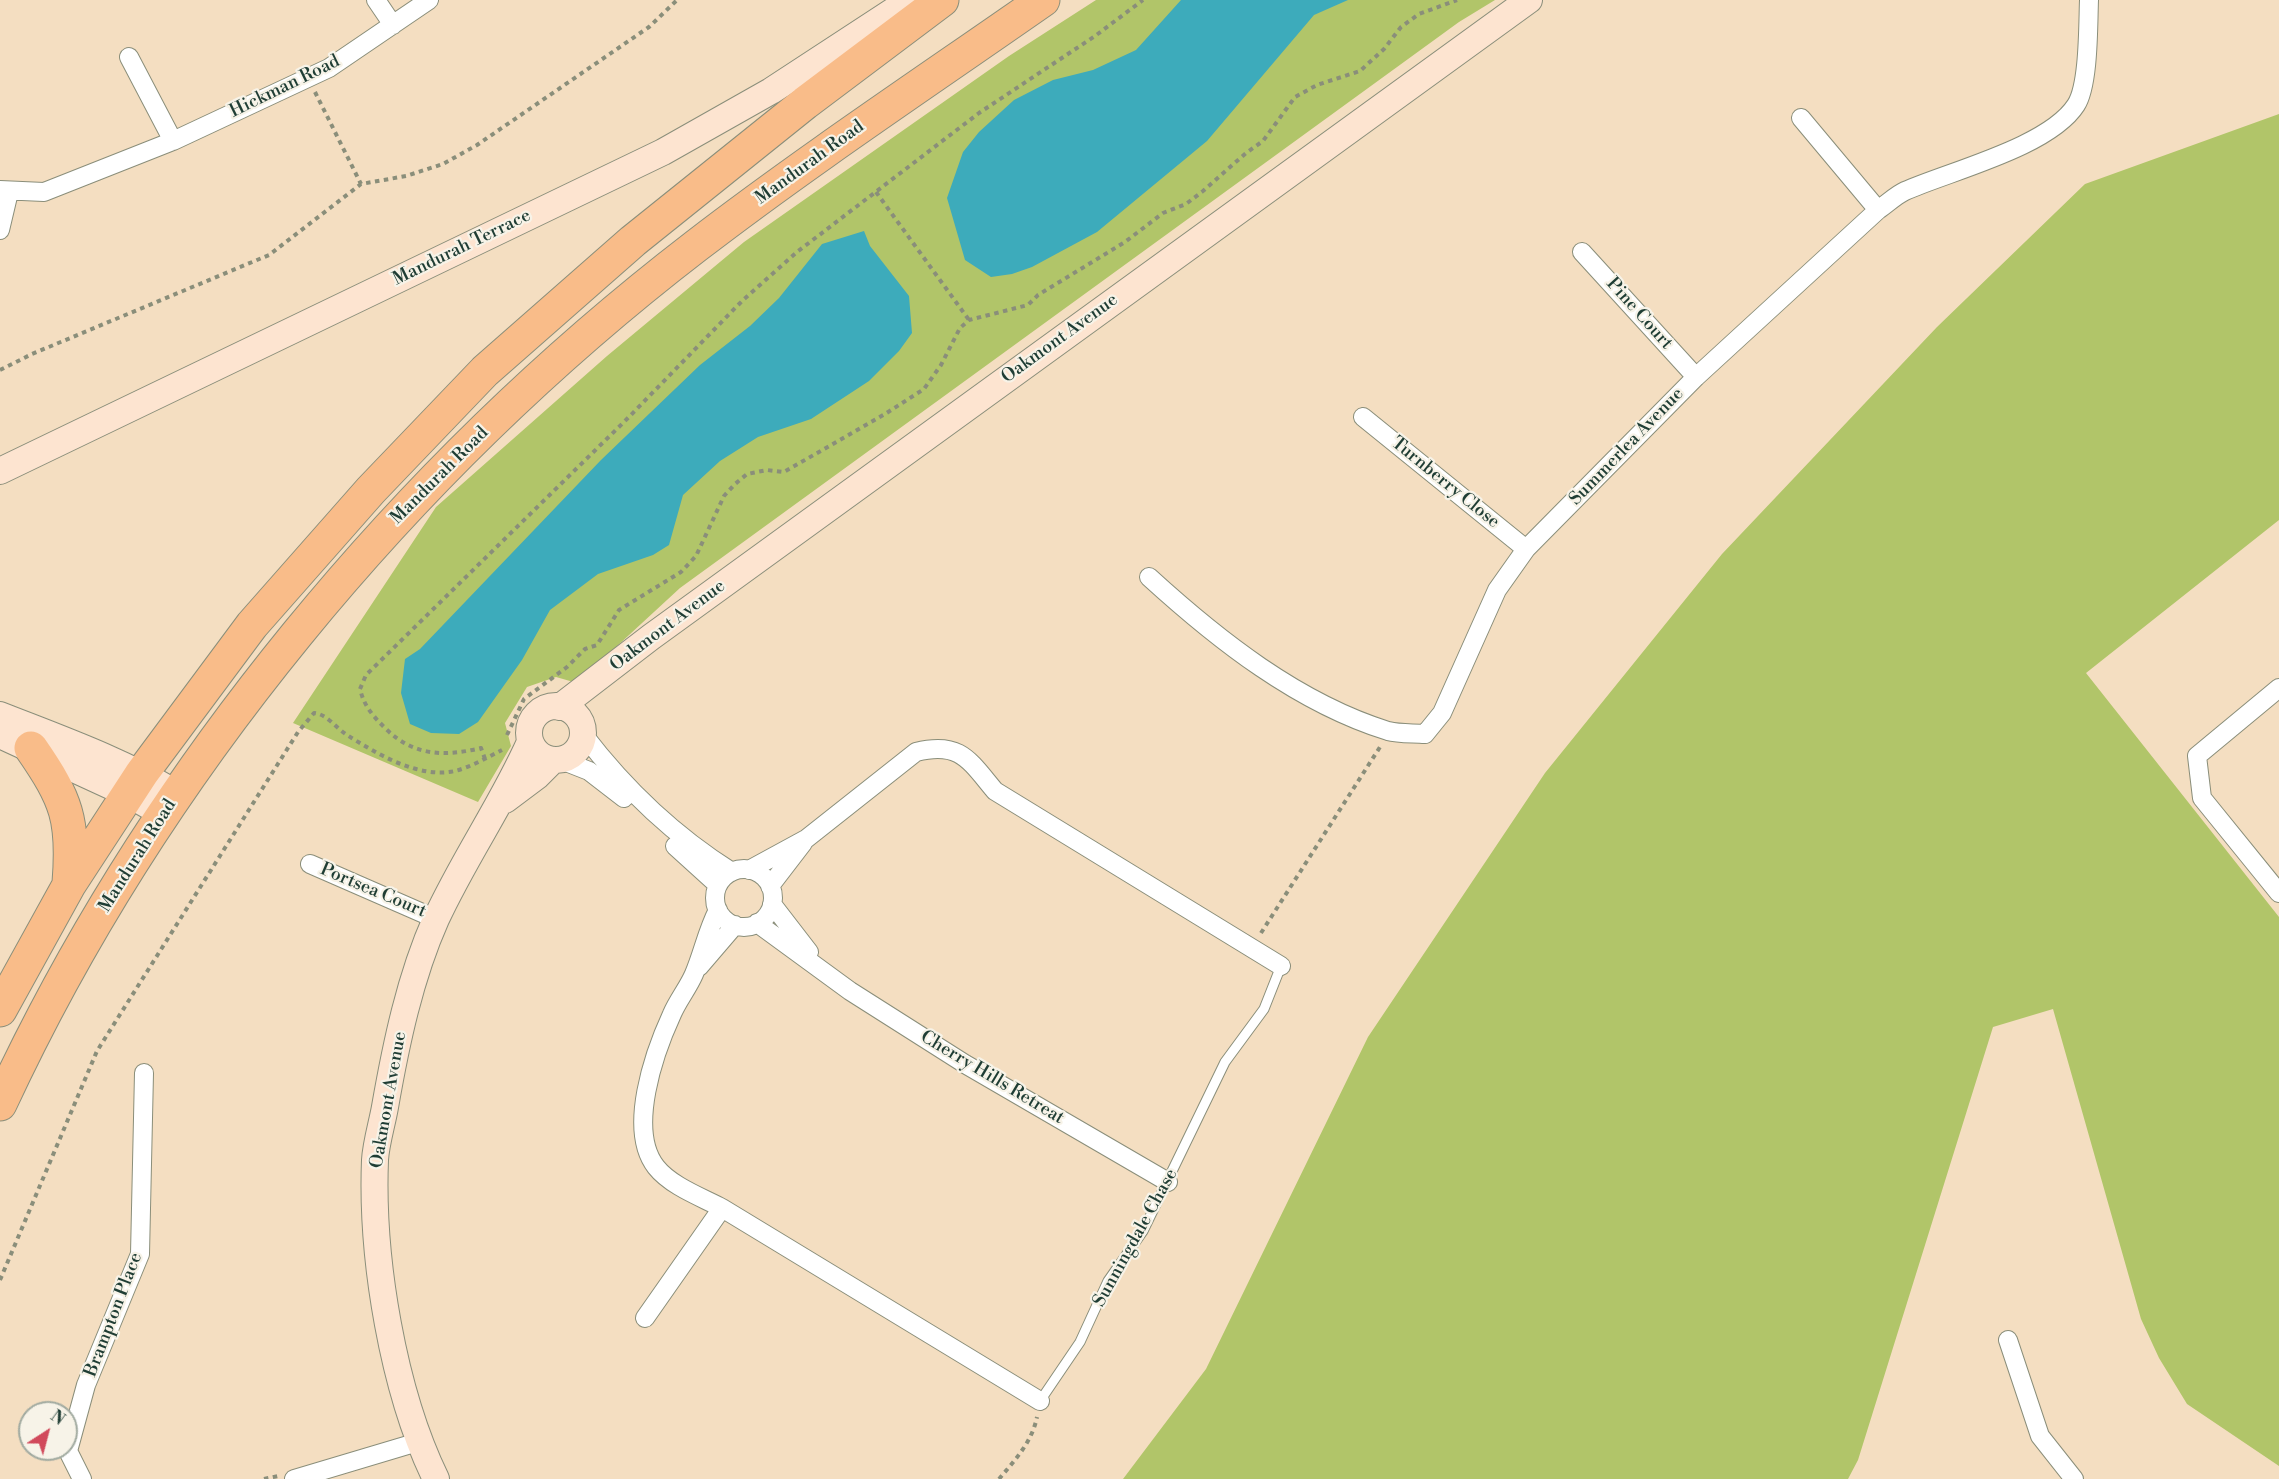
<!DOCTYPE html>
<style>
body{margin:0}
#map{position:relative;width:2279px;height:1479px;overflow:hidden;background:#f4dec1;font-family:"Libre Bodoni",serif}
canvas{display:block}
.north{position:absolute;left:18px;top:1401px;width:60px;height:60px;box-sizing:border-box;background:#f7f3e8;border:2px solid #a1aaa0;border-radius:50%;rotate:36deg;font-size:16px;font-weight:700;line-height:24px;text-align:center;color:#1f3d34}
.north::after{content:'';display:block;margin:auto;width:21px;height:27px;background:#d1495b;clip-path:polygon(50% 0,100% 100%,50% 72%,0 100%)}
</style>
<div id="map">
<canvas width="2279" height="1479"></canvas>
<div class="north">N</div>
</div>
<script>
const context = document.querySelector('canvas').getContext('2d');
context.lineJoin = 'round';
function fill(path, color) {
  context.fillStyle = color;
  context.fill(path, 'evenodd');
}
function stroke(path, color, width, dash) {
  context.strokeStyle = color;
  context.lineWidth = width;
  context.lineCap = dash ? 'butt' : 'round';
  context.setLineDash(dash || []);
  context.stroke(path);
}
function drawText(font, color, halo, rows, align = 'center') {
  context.font = font + ' "Libre Bodoni",serif';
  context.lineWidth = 4.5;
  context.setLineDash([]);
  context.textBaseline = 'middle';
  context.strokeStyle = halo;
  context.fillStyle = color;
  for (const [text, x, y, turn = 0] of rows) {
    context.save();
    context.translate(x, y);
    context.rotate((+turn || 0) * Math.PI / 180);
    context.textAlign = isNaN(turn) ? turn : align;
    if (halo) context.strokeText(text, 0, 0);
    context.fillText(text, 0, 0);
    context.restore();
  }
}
fill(new Path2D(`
 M1096 0H1495L1459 22 680 588 577 683 556 677 527 687 505 723 511 746 478 802 293 723 436 507 607 356 744 242 1009 56Z
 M2279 114V520L2086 673 2279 917V1466L2187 1404 2159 1358 2141 1319 2053 1009 1993 1027 1858 1460 1848 1479H1123L1206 1369 1368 1037 1545 773 1722 554 1937 327 2085 184Z`), '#b1c569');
fill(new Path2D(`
 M1181 0H1348L1314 15 1207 141 1097 232 1032 267 1012 274 991 277 965 260 947 198 963 152 979 132 1014 100 1053 80 1093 70 1136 50Z
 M864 231 870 246 909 296 912 333 899 351 869 381 811 419 758 437 720 461 683 495 669 545 653 555 598 574 550 610 522 660 478 722 459 734 431 733 410 724 401 693 405 659 420 649 601 460 700 365 750 326 779 298 822 244Z`), '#3dabbb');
const lane = new Path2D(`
 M1040 1401 1080 1342 1108 1281 1143 1231 1225 1062 1264 1009 1281 966`);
const street = new Path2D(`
 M376 0 393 25
 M129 57 173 141
 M1801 118 1878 210
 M0 190 44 192 173 141 329 68 429 0
 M0 230 9 192
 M1582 252 1696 377
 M1363 417 1526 549
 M1149 577C1218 640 1298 703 1388 731 1399 734 1413 733 1425 734L1442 713 1497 590 1526 549 1696 377 1878 210C1887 204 1896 195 1905 191 1950 171 2049 147 2076 105 2089 85 2088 25 2089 0
 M2279 688 2197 756 2202 798 2279 893
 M583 734C625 789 673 835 732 872
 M561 760 589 771 624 798
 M675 846 718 885
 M310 864 436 919
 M715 898a29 29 0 1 1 58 0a29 29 0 1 1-58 0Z
 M749 870 806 839 916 752C960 741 969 760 995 791L1281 966
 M770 886 803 843
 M772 904 809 952
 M718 910C707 931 703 953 694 974 688 988 678 1000 672 1014 654 1053 627 1130 656 1167 671 1186 701 1197 722 1208L1040 1401
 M757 923 850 991 965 1064 1168 1182
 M699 967 735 925
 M645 1318 722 1208
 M2008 1340 2040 1436 2074 1479
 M82 1479 68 1451 86 1385 140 1254 144 1073
 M294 1479 418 1442`);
const secondary = new Path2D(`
 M0 471 663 152 771 91 910 0
 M529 733a27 27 0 1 1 54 0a27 27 0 1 1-54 0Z
 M560 707 651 637 1529 0
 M0 715C61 739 121 760 177 794
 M0 735 128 794 165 815
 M505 800 537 776 553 760
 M436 1479C393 1391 371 1259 375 1160 376 1143 382 1124 385 1107 396 1044 410 977 436 919 464 858 503 803 530 742`);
const highway = new Path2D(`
 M31 748C67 800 74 820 69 883
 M0 1010 69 885 142 773 252 625 371 490 485 371 633 241 805 103 942 0
 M0 1104C154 772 406 469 696 246 808 160 927 81 1043 0`);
stroke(lane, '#8a8e7a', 11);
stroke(street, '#8a8e7a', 20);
stroke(secondary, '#8a8e7a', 28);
stroke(highway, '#8a8e7a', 35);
stroke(new Path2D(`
 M315 92 361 184
 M876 192 969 320
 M0 370 32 354 269 255 361 184 406 176 443 164 477 145 649 27 677 0
 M507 735 524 699 567 667 585 649 597 645 619 610 681 572 696 556 724 496 735 484 747 474 767 470 784 472 885 414 924 389 941 365 960 328 969 320 1028 305 1038 295 1125 242 1163 213 1186 204 1203 191 1246 153 1263 141 1295 97 1317 85 1360 71 1384 49 1401 27 1419 14 1457 0
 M485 759 481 748C444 757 413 756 385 728 373 716 364 706 360 689L366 675 624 422 743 300 797 252 979 113 1095 36 1143 0
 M1261 933 1380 747
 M0 1280 97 1051 298 732 314 713C327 714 336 728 347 735 377 754 419 779 455 771 471 767 488 757 502 750
 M264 1479 278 1476
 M999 1479C1015 1460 1032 1442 1037 1417`), '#8a8e7a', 4, [4.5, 4.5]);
stroke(lane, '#fff', 9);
stroke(street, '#fff', 18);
stroke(secondary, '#fde4d0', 26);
stroke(highway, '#f9bc89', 33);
drawText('18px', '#1f3d34', '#f7f3e8', [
 ["Hickman Road",285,87,-26],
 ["Mandurah Road",810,163,-36],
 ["Mandurah Terrace",462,248,-26],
 ["Pine Court",1639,314,48],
 ["Oakmont Avenue",1060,339,-36],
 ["Summerlea Avenue",1627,447,-46],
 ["Mandurah Road",440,476,-45],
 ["Turnberry Close",1445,483,39],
 ["Oakmont Avenue",668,626,-37],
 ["Mandurah Road",138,856,-58],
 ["Portsea Court",373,891,23],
 ["Cherry Hills Retreat",992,1078,31],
 ["Oakmont Avenue",389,1100,-80],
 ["Sunningdale Chase",1136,1238,-61],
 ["Brampton Place",114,1315,-69]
]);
</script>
